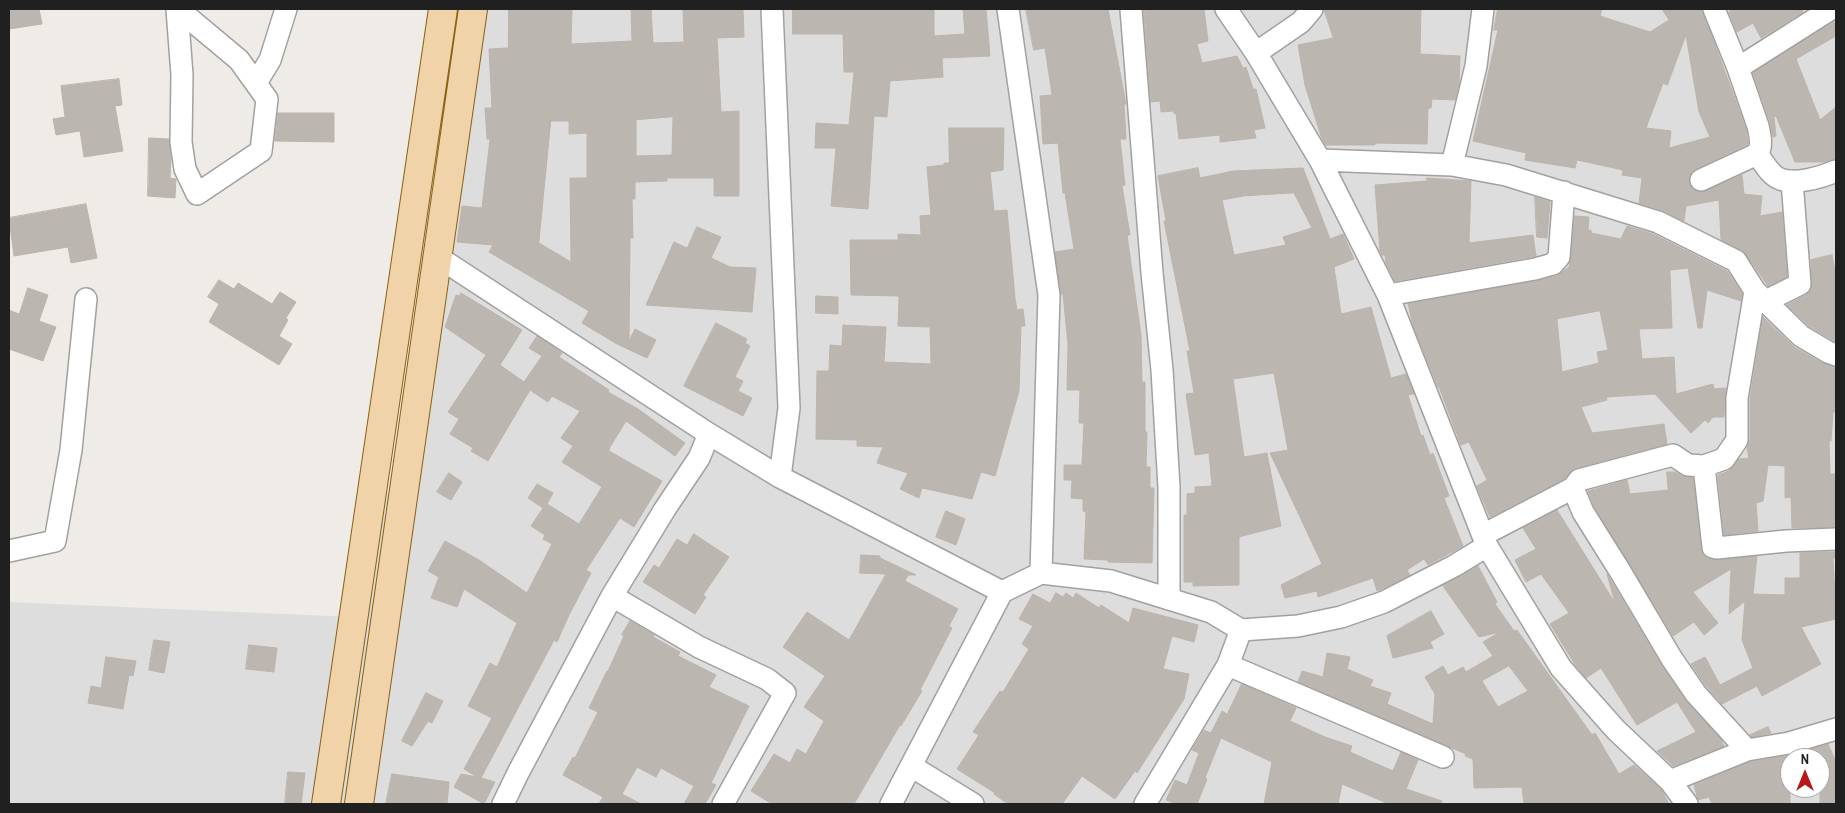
<!DOCTYPE html>
<style>
body{margin:0}
#map{position:relative;width:1845px;height:813px;overflow:hidden;background:#efece7;font-family:"Archivo Narrow",sans-serif}
canvas{display:block}
.frame{position:absolute;inset:0;border:10px solid #202020;pointer-events:none}
.north{position:absolute;left:1780px;top:748px;width:50px;height:50px;box-sizing:border-box;background:#fff;border:1px solid #a6a6a6;border-radius:50%;rotate:0deg;font-size:14px;font-weight:700;line-height:20px;text-align:center;color:#202020}
.north::after{content:'';display:block;margin:auto;width:18px;height:22px;background:#b71918;clip-path:polygon(50% 0,100% 100%,50% 72%,0 100%)}
</style>
<div id="map">
<canvas width="1845" height="813"></canvas>
<div class="frame"></div>
<div class="north">N</div>
</div>
<script>
const context = document.querySelector('canvas').getContext('2d');
context.lineJoin = 'round';
function fill(path, color) {
  context.fillStyle = color;
  context.fill(path, 'evenodd');
}
function stroke(path, color, width, dash) {
  context.strokeStyle = color;
  context.lineWidth = width;
  context.lineCap = dash ? 'butt' : 'round';
  context.setLineDash(dash || []);
  context.stroke(path);
}
fill(new Path2D(`
 M481 9H1836V804H9V602L353 617 416 390ZM1790 758H1820V788H1790Z`), '#ddd');
const building = new Path2D(`
 M9 9H39L42 24 9 29Z
 M509 9H572L571 44 632 41 631 9H651L653 43 684 42 683 9H743L744 37 717 38 721 112 739 111V196H714V178H667V181L635 182V199H632L633 238H630L629 341 635 329 656 340 647 358 617 344 582 323 589 311 489 252 493 245 457 242 462 206 482 208 490 139H487L485 108H492L489 49 508 48ZM673 117 672 155 636 156V120ZM551 121H569V134L587 133V178H570L571 262 539 243Z
 M793 9H934V36L965 34 963 9H986L990 56 942 58 943 77 890 81 887 117 874 116 868 209 831 206 836 148H815L816 123 849 125 854 72H844L843 34H793Z
 M1026 9H1108L1126 104H1124L1126 139H1120L1125 185 1122 186 1130 235H1127L1141 335 1142 382H1145V432H1147L1146 467H1150V488H1154L1152 563 1108 562V560L1084 559 1086 512 1083 511V499L1071 498 1072 480H1064V465H1082L1084 423H1079L1080 390H1067L1068 345 1063 294H1061L1055 252 1074 249 1065 193H1063L1058 143 1043 144 1040 96 1052 95 1045 48 1034 50Z
 M1144 9H1204L1208 41 1197 44 1202 63 1237 56 1243 68 1246 67 1253 89H1256L1265 128 1254 130 1256 138 1220 142V135L1179 139 1176 113 1174 114V111L1161 112 1160 101 1151 102Z
 M1324 9H1421L1420 54 1460 56 1459 84 1455 100 1432 99 1431 108H1428L1427 144 1375 143V145H1326L1322 139 1305 85 1298 45 1333 38Z
 M1498 9H1602L1600 16 1650 32 1669 20 1662 9H1702L1746 129 1748 144 1695 169 1691 172 1689 178 1690 185 1694 190 1699 192 1706 191 1742 175 1744 194 1762 196 1760 216 1782 212 1787 277 1768 286 1746 254 1721 240 1719 200 1686 206 1684 221 1662 210 1639 203 1642 178 1622 175 1623 170 1577 160 1575 168 1525 160 1526 153 1473 141 1498 30H1494ZM1686 35 1699 112 1710 137 1669 148 1671 131 1646 128 1663 83 1667 85Z
 M1735 9H1802L1803 12 1761 38 1753 23 1737 32 1729 12Z
 M1834 22 1836 26V36L1796 59 1820 120 1836 107V159L1824 162H1795L1776 116 1774 117 1776 136 1773 137 1770 122 1753 73Z
 M119 79 122 105 115 106 123 151 84 157 80 131 56 135 53 119 65 117 61 86Z
 M278 113H334V142L275 141Z
 M949 128H1004L1003 170 990 172 994 211 1007 210 1015 298 1017 310 1023 309 1025 326H1021L1019 391 995 476 981 472 972 499 922 488 919 498 900 489 908 473 877 463 883 447 857 446V440L816 439 817 371H829L830 345 842 346 843 325 886 327 884 362 931 364 930 327 898 326 899 296 851 295 850 240H898V234L921 235 920 216 931 215 927 167 944 165V163H949Z
 M149 138 169 139 171 159 170 178 176 179 175 198 148 196Z
 M1198 168 1200 178 1233 171 1303 168 1330 239 1343 234 1354 259 1334 267 1341 314 1371 307 1391 378 1406 374 1414 394 1408 395 1421 436 1423 435 1430 455 1433 453 1449 496 1444 498 1463 546 1428 565 1424 559 1407 570 1410 575 1377 591 1373 578 1318 597 1317 591 1285 598 1281 585 1322 564 1270 453 1288 450 1274 373 1233 379 1244 457 1267 453 1281 526 1239 537V585L1193 586V582H1184V515H1187V494L1195 493V487L1212 486 1209 453 1195 455 1186 394 1194 393 1187 351H1190L1164 221H1166L1158 176ZM1294 193 1312 228 1283 237 1286 245 1234 255 1222 200 1243 196Z
 M1427 178 1471 181 1469 243 1533 235 1536 256 1395 281 1386 263 1385 255H1382L1380 251 1375 185 1427 181Z
 M1535 197 1550 202 1547 238 1537 237Z
 M86 204 97 258 71 263 68 247 14 256 9 218Z
 M1575 216 1589 217 1588 230H1591V233L1621 239 1627 226 1653 234 1727 271 1742 294 1741 301 1707 290 1702 328H1698L1688 268 1670 270 1672 328 1639 329 1642 359 1674 357 1676 394 1713 384 1714 389 1726 388 1724 417H1713L1708 423 1705 420 1691 433 1655 394 1606 397 1607 400 1581 407 1592 433 1664 424 1667 444 1576 468 1565 478 1490 517 1477 486 1487 480 1469 442 1461 445 1439 387H1438L1413 325 1408 304 1537 281 1557 276 1569 267ZM1600 311 1608 350 1597 352 1599 363 1562 372 1557 319Z
 M697 227 721 237 711 258 730 267 756 268 752 312 646 305 674 242 687 248Z
 M1832 255 1836 276V342L1809 326 1787 305 1806 295 1811 290 1812 283 1811 260Z
 M219 280 234 289 238 283 272 304 280 292 296 302 286 318 288 320 279 336 292 344 279 365 209 322 219 304 208 297Z
 M28 288 48 295 39 321 56 327 43 361 9 349V310L19 314Z
 M461 293 522 330 500 365 524 382 542 356 529 348 537 336 562 353 559 357 609 390 608 392 638 409 685 443 675 456 626 421 610 447 609 451 662 481 634 527 620 518 586 570 591 573 569 615 557 642 554 640 481 778 495 782 484 804 454 787 461 774 477 777 464 769 492 718 468 706 490 663 497 667 517 623 464 589 457 607 431 598 439 577 428 571 445 541 479 560 527 593 552 544 543 539 545 535 531 526 543 508 528 498 537 484 553 493 547 504 579 524 602 487 562 462 573 446 561 438 580 411 552 396 548 402 530 390 488 461 471 451 473 448 450 434 459 419 448 412 486 355 445 327 456 295 460 296Z
 M816 296 838 297V314L816 313Z
 M1763 317 1794 347 1822 363 1836 367V412H1833L1831 441H1829L1830 474H1836V527L1792 528 1791 497 1785 498V466L1768 465 1763 501 1756 503 1758 531 1724 535 1718 475 1729 471 1739 459 1749 458 1747 448 1750 440V399Z
 M716 323 747 339 745 343 750 346 735 377 743 381 738 391 752 398 743 416 684 386Z
 M1667 472H1675L1682 476 1693 478 1701 548 1704 556 1710 559 1718 560 1757 556 1753 594 1785 595V578H1800V553L1835 552V558H1833L1835 595H1836V619L1801 627 1821 664 1762 696 1757 686 1722 704 1706 686 1691 664 1705 657 1720 685 1753 668 1742 640 1745 601 1729 614 1731 569 1693 592 1718 623 1704 635 1694 622 1673 636 1594 506 1588 491 1627 480 1630 494 1668 490Z
 M449 473 462 482 451 500 437 492Z
 M1557 510 1615 603 1607 574 1662 666 1686 701 1721 739 1724 746 1673 766 1657 751 1696 732 1677 702 1637 725 1601 668 1586 678 1576 666 1550 624 1569 613 1541 574 1526 582 1515 560 1536 549 1523 528Z
 M946 511 965 519 956 545 936 537Z
 M694 534 729 557 703 595 706 597 695 614 643 582 654 565 659 568 677 539 687 545Z
 M861 555 880 556V558L916 575H908L905 581 958 609 949 626 952 628 920 690 922 691 901 726 900 725 854 804H772L751 791 774 754 790 763 797 749 806 754 824 721 804 707 825 676 783 647 807 612 849 640 886 574 860 573Z
 M1478 566 1497 602 1495 604 1514 631 1517 630 1592 735 1595 733 1619 774 1634 765 1661 789 1669 804H1524L1522 787 1474 788 1473 759 1465 756 1466 754 1298 682 1302 671 1323 677 1327 653 1350 657 1347 669 1373 680 1370 686 1391 693 1387 704 1433 724 1435 694 1425 677 1443 666 1448 675 1463 667 1466 672 1493 656 1483 642 1500 632 1479 637 1443 586ZM1509 666 1528 691 1498 707 1482 681Z
 M1056 593 1063 597 1066 593 1073 598 1076 593 1099 608 1101 605 1129 623 1133 608 1198 625 1194 642 1172 636 1163 669 1189 674 1184 699 1137 773 1135 771 1115 799 1082 776 1062 804H1008L994 794 995 793 957 769 979 735 973 732 1000 691 1003 692 1029 649 1022 644 1033 626 1019 619 1033 594 1050 603Z
 M1431 611 1444 634 1430 642 1433 648 1393 658 1387 636Z
 M630 621 654 635 653 637 680 652 678 656 716 675 709 687 749 706 711 783 716 785 705 804H684L694 786 661 768 656 777 637 767 622 794 641 804H599L603 797 563 775 573 757 575 758 598 712 589 708 607 671H608L624 636 622 635Z
 M154 640 170 642 164 673 149 670Z
 M249 645 277 648 274 672 246 669Z
 M106 657 136 661 133 676 129 675 123 709 88 703 91 686 101 688Z
 M1242 684 1296 708 1290 721 1325 737 1352 746 1350 752 1393 771 1401 752 1418 760 1406 789 1442 801 1441 804H1389L1342 784 1338 804H1264L1272 762 1221 738 1205 778 1207 779 1197 804H1177L1166 800 1175 780 1187 785 1199 753 1192 750 1204 730 1213 734 1211 733 1222 711 1227 714Z
 M426 693 443 701 432 723 428 721 412 746 402 741Z
 M1768 727 1771 733 1752 737 1750 735Z
 M1828 744 1836 762V804H1820V758H1790V804H1712L1709 797 1698 800 1697 796 1694 785 1750 762 1791 755Z
 M288 772 305 773 301 804H285Z
 M392 774 449 782 447 804H386Z`);
fill(building, '#bcb6b0');
stroke(building, '#bfb4ab', 1);
const minor = new Path2D(`
 M177 9 182 75 181 142 185 169 197 194 261 151 267 99 239 60 178 9
 M772 9 789 408 780 477
 M1008 9 1049 295 1041 573
 M1131 9 1152 273 1162 370 1169 487V599
 M1226 9 1256 53 1320 160 1388 295 1487 546 1561 668 1616 730 1670 781 1687 804
 M1714 9 1738 68 1758 126C1760 135 1763 147 1757 154
 M1256 53 1301 22 1312 9
 M1738 68 1831 9
 M256 83 270 60 286 9
 M1320 160 1452 165 1506 175 1658 222 1736 261 1755 291 1801 336 1828 352 1836 355
 M1452 165 1476 66 1483 9
 M1701 180 1757 154C1763 161 1769 174 1778 178 1793 186 1822 177 1836 171
 M438 257 709 434 780 477 1002 592
 M1388 295 1535 269 1553 264 1559 257 1564 192
 M1766 301 1800 284 1792 181
 M1704 466 1724 459 1737 440V398L1755 291
 M1573 488 1579 480 1673 455 1688 465 1704 466 1713 547 1717 548 1786 541 1836 539
 M1483 535 1573 488 1583 512 1620 571 1672 659 1696 694 1747 750
 M9 551 55 541 71 450 86 299
 M612 596 699 647 767 679 785 693 723 804
 M1228 665 1443 757
 M911 766 973 804
 M1670 781 1747 750 1789 743 1836 729
 M503 804 518 773 612 596 665 509 699 458 709 434
 M891 804 1002 592 1041 573 1111 581 1211 612 1241 630 1298 626 1341 617 1384 602 1454 566 1487 546
 M1145 804 1228 665 1241 630`);
const major = new Path2D(`
 M326 804 443 9
 M359 804 473 9`);
stroke(minor, '#a1a1a1', 24);
stroke(major, '#896212', 30);
stroke(minor, '#fff', 21);
stroke(major, '#f1d3aa', 28);
</script>
